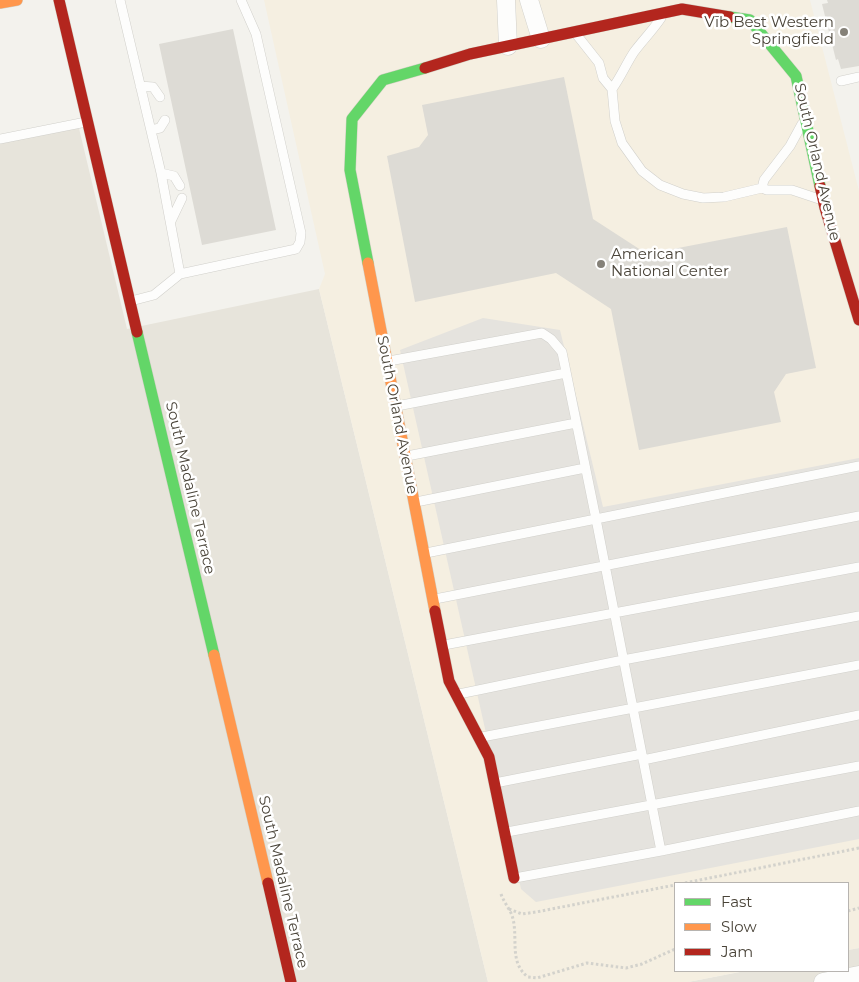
<!DOCTYPE html>
<meta charset="utf-8">
<style>
body{margin:0}
#map{position:relative;width:859px;height:982px;overflow:hidden;background:#f3f2ed;font-family:Montserrat,sans-serif}
canvas{display:block}
.legend{position:absolute;left:674px;top:882px;width:175px;height:90px;box-sizing:border-box;background:#fff;border:1px solid #b7b4b0;margin:0;padding:6px 9px;list-style:none;font-size:15px;color:#4a4439}
.legend li{display:flex;align-items:center;gap:10px;height:25px}
.legend b{width:25px;border:1px solid #b7b4b0}
</style>
<div id="map">
<canvas width="859" height="982"></canvas>
<ul class="legend">
<li><b style="height:6px;background:#63d668"></b>Fast</li>
<li><b style="height:6px;background:#ff974d"></b>Slow</li>
<li><b style="height:6px;background:#b3261e"></b>Jam</li>
</ul>
</div>
<script>
const context = document.querySelector('canvas').getContext('2d');
context.lineJoin = 'round';
function fill(path, color) {
  context.fillStyle = color;
  context.fill(path, 'evenodd');
}
function stroke(path, color, width, dash) {
  context.strokeStyle = color;
  context.lineWidth = width;
  context.lineCap = dash ? 'butt' : 'round';
  context.setLineDash(dash || []);
  context.stroke(path);
}
function drawText(font, color, halo, rows, align = 'center') {
  context.font = font + ' Montserrat,sans-serif';
  context.lineWidth = 5;
  context.setLineDash([]);
  context.textBaseline = 'middle';
  context.strokeStyle = halo;
  context.fillStyle = color;
  for (const [text, x, y, turn = 0] of rows) {
    context.save();
    context.translate(x, y);
    context.rotate((+turn || 0) * Math.PI / 180);
    context.textAlign = isNaN(turn) ? turn : align;
    if (halo) context.strokeText(text, 0, 0);
    context.fillText(text, 0, 0);
    context.restore();
  }
}
fill(new Path2D(`
 M77 120 127 329 319 289 488 982H0V135Z
 M859 948V982H688L745 971H848V950Z`), '#e7e4db');
fill(new Path2D(`
 M264 0H810L859 191V948L848 950V883H675V971H744L688 982H488L319 289 325 274Z`), '#f5efe1');
fill(new Path2D(`
 M483 318 560 330 603 507 859 458V839L536 902 521 889 400 350Z`), '#e5e3de');
fill(new Path2D(`
 M827 0H859V66L841 69 838 59 836 60 822 4 828 3Z
 M233 29 276 230 202 245 159 44Z
 M564 77 593 219 647 254 787 227 816 368 786 374 774 392 781 422 639 450 611 309 556 273 415 302 387 156 419 147 428 135 422 105Z`), '#dddbd5');
const lane = new Path2D(`
 M120 0 161 173 180 274 296 249 300 242 301 233 256 34 241 0
 M576 34 599 63 603 78 612 89 615 121 622 143 642 171 660 185 683 194 703 198 724 197 762 188
 M841 81 859 77
 M140 86 153 87 160 97
 M612 89C621 77 626 64 634 52 643 40 653 30 661 18
 M802 124 790 146 764 180 762 188 767 190H792L819 199
 M151 130 160 128 165 120
 M0 139 86 122
 M161 173 174 176 180 186
 M171 221 182 198
 M131 301 154 295 180 274
 M389 361 542 333 551 339 562 352 596 519 859 466
 M397 406 566 373
 M407 456 576 423
 M416 502 585 468
 M426 553 596 519 661 851 515 878
 M435 599 859 516
 M444 645 859 567
 M459 694 623 660 859 616
 M482 737 859 665
 M643 760 859 715
 M495 783 642 754
 M507 832 859 766
 M661 851 859 811`);
const street = new Path2D(`
 M506 0 508 46
 M529 0 541 39
 M823 982 859 975`);
const fast = new Path2D(`
 M730 17 750 20 796 76 820 186
 M368 263 350 170 352 119 383 80 425 68
 M137 332 214 655`);
const slow = new Path2D(`
 M0 3 17 0
 M368 263 435 611
 M214 655 268 883`);
const jam = new Path2D(`
 M59 0 137 332
 M425 68 470 54 682 9 730 17
 M820 186 825 208 859 320
 M435 611 449 681 489 757 514 878
 M268 883 291 982`);
stroke(lane, '#d1d0cb', 10);
stroke(street, '#d1d0cb', 19);
stroke(fast, '#d2cfc4', 12);
stroke(slow, '#d2cfc4', 12);
stroke(jam, '#d2cfc4', 12);
stroke(new Path2D(`
 M685 883 859 848
 M501 894C504 903 511 910 513 919 518 939 509 963 528 977L537 978 587 963 626 968 642 964 675 949
 M509 909 522 914 536 912 675 885
 M848 911 859 908`), '#d3d2cc', 3, [2.5, 2.5]);
stroke(lane, '#fdfdfc', 9);
stroke(street, '#fdfdfc', 18);
stroke(fast, '#63d668', 11);
stroke(slow, '#ff974d', 11);
stroke(jam, '#b3261e', 11);
for (const [x, y, r, color] of [
 [844,32,5,"#858178"],
 [601,264,5,"#858178"]
]) {
  const dot = new Path2D();
  dot.arc(x, y, r, 0, 2 * Math.PI);
  context.fillStyle = color;
  context.fill(dot);
  stroke(dot, '#fff', 2);
}
drawText('15px', '#4a4439', '#fff', [
 ["Vīb Best Western",834,23],
 ["Springfield",834,40],
 ["American",611,255,"left"],
 ["National Center",611,272,"left"]
], 'right');
drawText('15px', '#4a4439', '#fff', [
 ["South Orland Avenue",817,162,77],
 ["South Orland Avenue",397,415,79],
 ["South Madaline Terrace",190,488,77],
 ["South Madaline Terrace",283,882,77]
]);
</script>
